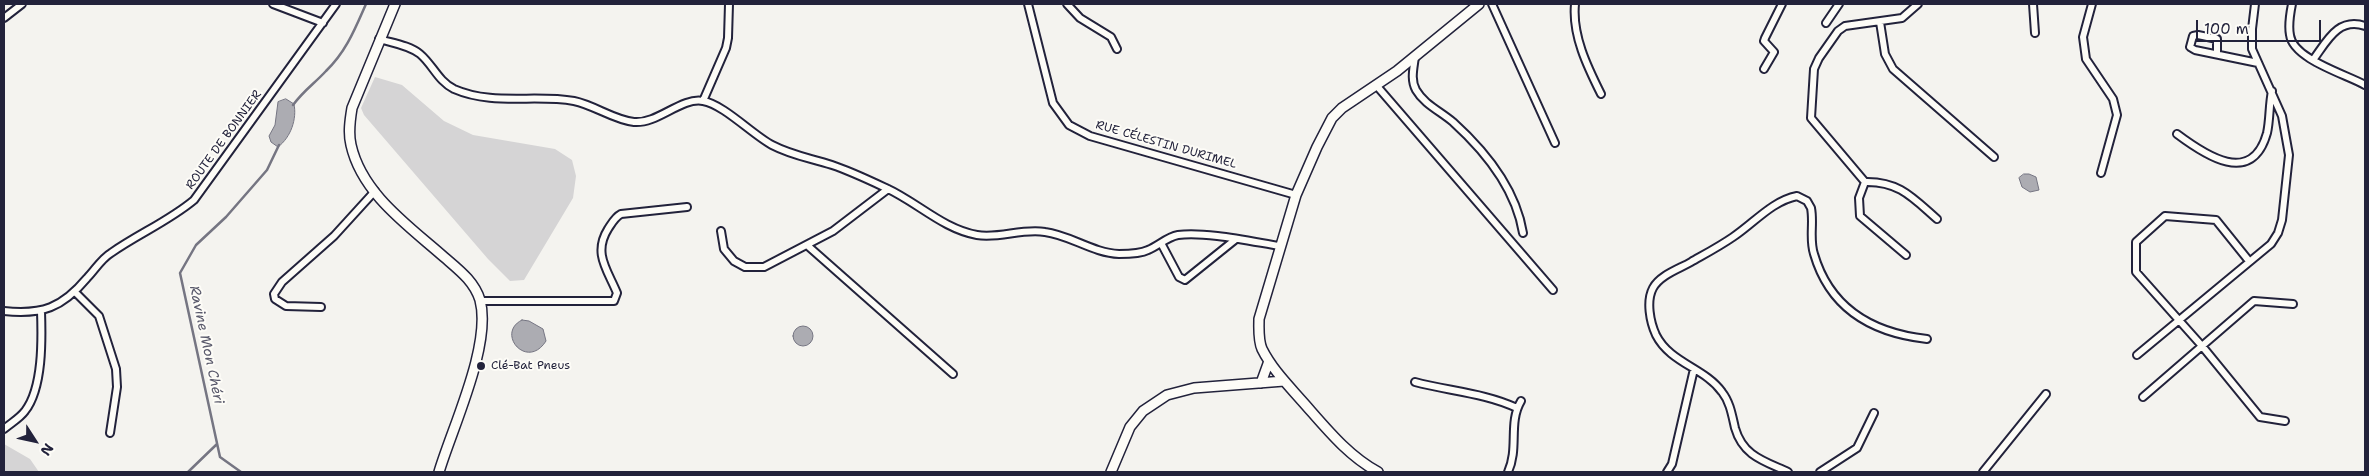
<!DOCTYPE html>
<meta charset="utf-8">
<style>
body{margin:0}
#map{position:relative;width:2369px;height:476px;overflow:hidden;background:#f4f3ef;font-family:"Shantell Sans",sans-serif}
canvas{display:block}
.frame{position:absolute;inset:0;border:5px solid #22223b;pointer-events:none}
.north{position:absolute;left:10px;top:416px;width:50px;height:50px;-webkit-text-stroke:4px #fdfcf7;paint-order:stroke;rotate:125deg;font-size:14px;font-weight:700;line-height:20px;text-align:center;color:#22223b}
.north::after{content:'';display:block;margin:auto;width:18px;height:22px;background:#22223b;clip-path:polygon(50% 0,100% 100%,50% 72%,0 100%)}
.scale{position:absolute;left:2196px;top:20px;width:125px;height:22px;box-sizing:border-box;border:2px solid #22223b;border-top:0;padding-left:6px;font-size:15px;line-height:18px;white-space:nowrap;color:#22223b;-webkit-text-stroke:4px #fdfcf7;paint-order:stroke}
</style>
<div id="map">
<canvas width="2369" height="476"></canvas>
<div class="frame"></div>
<div class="north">N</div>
<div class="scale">100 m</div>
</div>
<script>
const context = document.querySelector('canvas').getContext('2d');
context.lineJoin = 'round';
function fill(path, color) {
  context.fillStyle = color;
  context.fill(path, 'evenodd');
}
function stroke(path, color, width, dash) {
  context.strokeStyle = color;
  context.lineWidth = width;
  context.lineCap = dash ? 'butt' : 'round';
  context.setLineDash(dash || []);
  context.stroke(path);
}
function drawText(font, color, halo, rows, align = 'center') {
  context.font = font + ' "Shantell Sans",sans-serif';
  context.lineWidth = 4;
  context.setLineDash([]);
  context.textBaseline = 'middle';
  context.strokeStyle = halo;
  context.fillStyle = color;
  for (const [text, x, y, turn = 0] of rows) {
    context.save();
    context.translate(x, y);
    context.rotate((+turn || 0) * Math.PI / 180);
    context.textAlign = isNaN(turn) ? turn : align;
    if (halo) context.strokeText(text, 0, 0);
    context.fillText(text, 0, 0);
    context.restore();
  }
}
fill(new Path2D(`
 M375 77 402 85 444 121 473 135 555 149 572 160 576 176 573 198 524 280 510 281 488 259 364 115 361 108Z
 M4 444 30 459 39 472H4Z`), '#d5d4d5');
const water = new Path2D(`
 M286 99 294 104C297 119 291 137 278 147L271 142 269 136 275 125 278 102Z
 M2024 174H2029L2036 177 2039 190 2030 192 2022 187 2019 178Z
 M522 320 529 321 543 329 546 341C527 371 495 333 522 320Z
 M793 336a10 10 0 1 1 20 0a10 10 0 1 1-20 0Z`);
fill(water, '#acacb2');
stroke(water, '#757582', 1);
stroke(new Path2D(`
 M293 105C304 90 314 84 326 71 346 52 355 29 366 4
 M188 472 217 444
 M241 472 220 457 180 273 196 245 226 217 267 170 279 145`), '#757582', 2.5);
const street = new Path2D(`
 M273 4 323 23
 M1028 4 1053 103 1069 125 1090 136 1296 195
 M1067 4 1080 18 1111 37 1117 49
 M1492 4 1555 143
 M1575 4C1572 35 1587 66 1601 94
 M2033 4 2035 33
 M2092 4 2083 37 2086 59 2113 99 2117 115 2101 173
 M2292 4C2290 14 2288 25 2290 35 2293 59 2345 74 2365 85
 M4 18 22 4
 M1880 22 1885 54 1893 69 1994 157
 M1826 23 1839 4
 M379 39C392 43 409 45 420 54 433 65 438 81 454 89 493 106 534 94 574 101 594 105 614 120 634 122 658 124 681 97 703 101 723 104 753 135 772 145 793 156 811 158 832 165 850 171 869 180 886 188 917 202 943 229 977 235 999 239 1022 228 1045 232 1070 235 1093 253 1119 254 1128 254 1140 254 1148 250 1158 246 1167 237 1178 235 1204 231 1254 242 1280 246
 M2217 54V39L2198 35 2193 36 2190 47 2195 50 2258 63
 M1415 56C1414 67 1410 79 1416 90 1424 104 1440 111 1453 122 1485 151 1516 190 1523 233
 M2313 60C2327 41 2338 17 2365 26
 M1764 69 1774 52 1764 41 1765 38 1782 4
 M1376 85 1553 290
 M703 101 726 48 728 38 729 4
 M2177 134C2205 155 2252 187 2267 133 2270 120 2269 105 2272 91
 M1865 182 1811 118 1814 69 1819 58 1838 31 1845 26 1902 18 1918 4
 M721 231 724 249 734 261 745 267H764L833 231 888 189
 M1161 243 1179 277 1185 280 1236 239
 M808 246 953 374
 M1906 255 1860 216 1859 198 1865 182C1899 181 1913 198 1937 219
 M2249 261 2216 220 2165 216 2136 242V272L2202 346 2260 417 2285 421
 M75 292 99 316 116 369 117 387 110 433
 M480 301H614L617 293C607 269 593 253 608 229 612 223 615 217 621 214L687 207
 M321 307 286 306 275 299 274 294 282 282 334 236 375 191
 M4 311C42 315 62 308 87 278 95 270 101 259 111 253 138 234 169 221 194 200L336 4
 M2137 355 2271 244 2278 233 2282 220 2289 155 2282 116 2252 49V29L2255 4
 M1415 382C1449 391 1485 393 1517 408
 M2143 397 2254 301 2293 304
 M4 429C11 423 20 418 25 411 43 388 42 339 41 311
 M1508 472C1519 448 1508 423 1521 401
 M1667 472 1672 464 1694 369
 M1788 472C1764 461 1743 456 1735 428 1732 415 1730 402 1722 392 1705 368 1670 363 1656 335 1650 322 1646 301 1653 288 1660 275 1679 269 1691 262 1705 254 1720 246 1733 237 1754 223 1772 201 1797 196L1807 201 1811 208C1814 223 1809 239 1814 254 1830 309 1873 333 1927 339
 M1820 472 1857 448 1874 413
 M1983 472 2046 394`);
const secondary = new Path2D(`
 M395 4 352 108C350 120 348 133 351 145 362 194 409 226 444 257 459 270 474 281 480 300 492 345 452 428 439 472
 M1261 383 1269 361
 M1111 472 1130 427 1143 411 1167 395 1194 388 1284 381
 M1378 472C1347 455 1326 428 1302 401 1288 385 1272 369 1262 349 1258 340 1259 329 1259 319L1296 195 1317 147 1332 118 1342 108 1397 71 1479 4`);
stroke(street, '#22223b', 10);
stroke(secondary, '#22223b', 12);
stroke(street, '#fdfcf7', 6);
stroke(secondary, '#fdfcf7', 9);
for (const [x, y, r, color] of [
 [481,366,5,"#22223b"]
]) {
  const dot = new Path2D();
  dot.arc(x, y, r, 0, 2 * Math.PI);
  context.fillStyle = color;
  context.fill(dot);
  stroke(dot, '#fdfcf7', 2);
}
drawText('12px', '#22223b', '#fdfcf7', [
 ["ROUTE DE BONNIER",224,140,-54],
 ["RUE CÉLESTIN DURIMEL",1166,145,16]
]);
drawText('12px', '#22223b', '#fdfcf7', [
 ["Clé-Bat Pneus",491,366]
], 'left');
drawText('italic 14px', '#59596b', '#fdfcf7', [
 ["Ravine Mon Chéri",206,345,78]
]);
</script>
